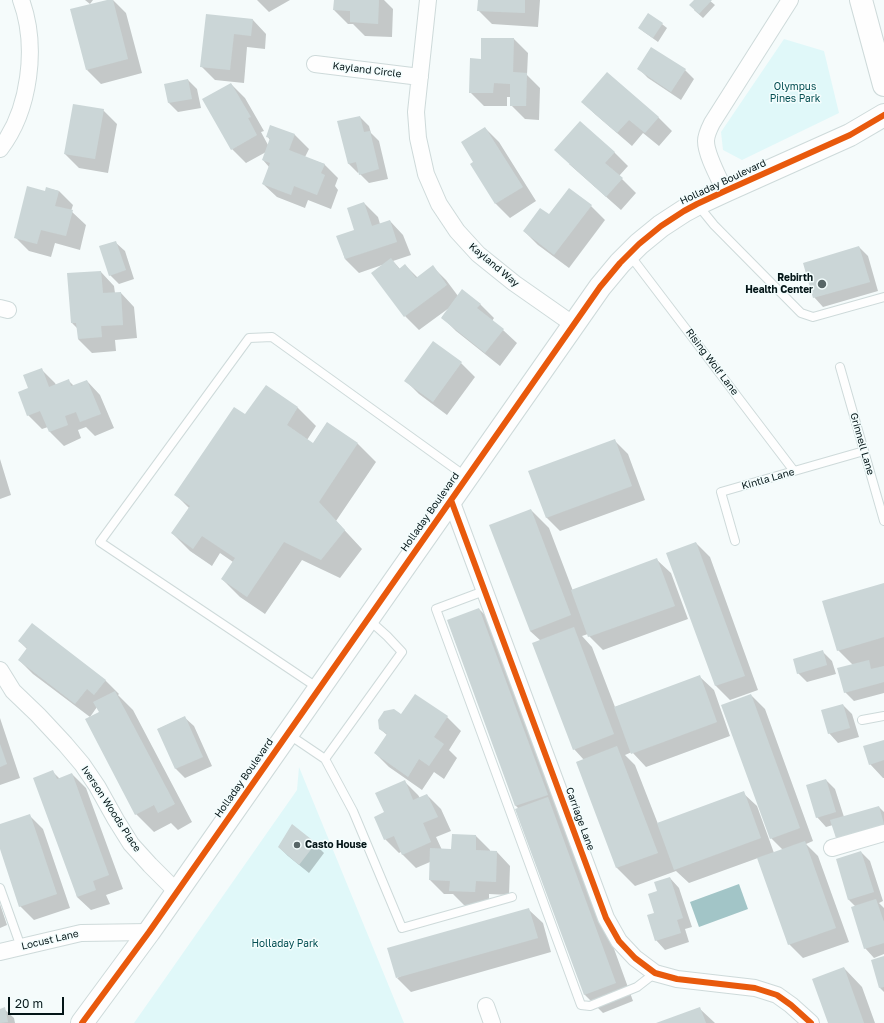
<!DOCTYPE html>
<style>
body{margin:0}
#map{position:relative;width:884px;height:1023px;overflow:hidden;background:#f5fbfb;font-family:"Golos Text",sans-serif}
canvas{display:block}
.scale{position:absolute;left:8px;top:997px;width:56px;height:18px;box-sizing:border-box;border:2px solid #041517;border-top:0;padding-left:5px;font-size:12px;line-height:14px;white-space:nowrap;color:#041517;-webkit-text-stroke:3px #f3fdfd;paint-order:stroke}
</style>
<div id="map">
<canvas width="884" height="1023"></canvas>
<div class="scale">20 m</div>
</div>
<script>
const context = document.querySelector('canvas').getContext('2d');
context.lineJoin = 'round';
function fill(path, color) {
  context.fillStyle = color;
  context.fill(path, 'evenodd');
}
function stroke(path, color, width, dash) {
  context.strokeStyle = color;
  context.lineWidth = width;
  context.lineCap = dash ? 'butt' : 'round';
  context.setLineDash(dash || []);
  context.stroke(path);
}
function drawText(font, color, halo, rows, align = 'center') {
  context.font = font + ' "Golos Text",sans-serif';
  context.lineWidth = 3;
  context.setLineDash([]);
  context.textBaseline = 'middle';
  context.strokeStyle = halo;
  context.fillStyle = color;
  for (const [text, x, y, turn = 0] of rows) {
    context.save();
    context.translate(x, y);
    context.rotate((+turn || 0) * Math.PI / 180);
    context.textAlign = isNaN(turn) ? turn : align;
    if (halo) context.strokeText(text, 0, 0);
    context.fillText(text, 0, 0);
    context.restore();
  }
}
fill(new Path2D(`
 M784 39 824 51 839 113 742 160 723 150 721 132Z
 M299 767 404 1023H134L297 790Z`), '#e0f8f9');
fill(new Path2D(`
 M739 884 748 909 699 927 690 902Z`), '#a2c5c7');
fill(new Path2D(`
 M85 0H93L90 4Z
 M111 0H113L126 13 142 73 101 84 87 70Z
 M257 0H290L269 12Z
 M335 0H384L393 9 392 37 365 36 353 24H348L334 10Z
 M479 0H540L538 27 492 24 478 10Z
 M695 0H709L715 5 703 18 694 10Z
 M207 16 253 20 266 34 265 49 247 47 244 83 215 80 201 66Z
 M662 24 667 28 658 42 644 32 639 28Z
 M514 39 528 53 527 75 540 88 539 120 525 119 511 105V97H507V106H484L470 92 482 60Z
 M639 69 685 70 694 79 681 100 648 78Z
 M188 80 197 89 201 108 178 112 169 103 165 85Z
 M231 84 245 98 264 131 261 132 268 145 270 140 267 136 271 126 295 135 309 149 305 157 324 164 338 178 335 186 338 190 331 209 308 200 305 208 277 197 263 184 269 167 263 160 266 152 246 163 232 149Z
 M582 102 658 117 672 131 659 146 643 133 632 146 596 115Z
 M103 110 117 124 108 173 79 168 65 154Z
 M360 117 369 126 371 133 379 141 388 179 369 183 360 174 359 172 358 173 348 163Z
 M485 128 499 142 536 201 510 218 496 204 471 164 474 162Z
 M614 152 628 166 619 176 636 193 621 210 569 164Z
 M47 188 59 191 73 205 71 211 86 225 80 250 55 243 51 257 29 251 15 237 46 192Z
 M364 203 378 217 380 224 390 221 403 235 411 255 393 261 400 269 405 265 418 278 433 267 446 280 458 296 480 304 494 318 492 321 503 330 517 343 500 366 456 331 442 317 449 308 419 330 405 316 382 265 359 273 345 259 338 237 355 231Z
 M591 206 605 220 569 268 538 245 524 231 549 216Z
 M115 242 125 251 134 279 119 284 110 275Z
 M859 247 868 256 878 291 823 307 814 297Z
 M101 272 114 286 115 293H121L134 307 137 338 115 340 116 351 92 353 78 339V329L72 323 68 274Z
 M461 363 475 377 447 415 419 394 406 381Z
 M41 369 55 383 56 385 68 380 74 386 87 381 100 395 114 428 95 436 86 427 78 430 81 438 64 446 50 432 48 427 42 429 28 415 29 389Z
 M266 386 298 408 316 426 307 440 313 444 327 423 358 444 376 462 336 521 362 549 340 578 302 560 265 614 240 597 222 579 233 562 220 553 212 566 190 551 172 533 189 508 176 495 246 416Z
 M614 440 628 454 645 500 560 531 546 517Z
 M0 459 11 495 0 499Z
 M531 510 549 528 573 591 657 560 671 573 688 619 603 650 589 636 588 634 582 636 592 647 615 707 700 677 714 690 730 736 646 767 632 752 625 755 635 765 658 824 743 793 757 806 774 853 783 850 771 838 751 695 765 709 813 841 806 844 818 856 849 942 803 958 789 944 758 858 689 883 676 871 635 886 617 868 577 762 584 760 574 749 541 641 530 631Z
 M696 543 710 557 758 690 730 700 716 686 668 553Z
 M884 584V693L854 701 845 692 853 665 838 650Z
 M479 609 497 627 633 1001 603 1013 585 995 519 809 516 806 448 621Z
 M19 641 105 680 119 694 118 695 133 710 192 822 178 830 171 823 154 832 136 814 100 712 97 707 90 717 33 674 19 660 27 649Z
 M822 651 832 661 836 674 807 682 798 673Z
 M415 695 447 717 461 731 449 750 457 758 444 779 434 772 422 790 389 767 375 753 387 735 380 729 401 716Z
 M843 705 852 714 859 737 838 743 829 733Z
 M184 717 194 726 212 766 185 778 176 769 158 729Z
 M0 718 20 778 0 785Z
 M884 741V778H883L870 764Z
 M53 772 60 779 72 774 86 788 123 889 106 895 110 904 91 910 77 897Z
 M826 780 835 789 844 817 879 807 884 812V836L846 847 836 837 833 825 826 827 817 817Z
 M405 782 418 795 420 798 427 795 441 809 451 831 436 837 442 850H452L476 836 490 850V852H497L510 866 509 895 489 894V906L464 905 453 894H444L430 880V862L416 868 402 854 401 852 399 853 385 839V813Z
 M29 815 43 829 70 908 34 920 20 906 0 846V825Z
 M315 844 324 853 309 873 288 856 279 847Z
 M861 852 870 861 883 901 879 903 884 908V954L874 958 865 948 856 907 849 900 837 860Z
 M670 878 679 888 692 927 685 929 689 942 665 950 656 940V914L658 891Z
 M0 904 7 925 0 928Z
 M529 910 543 923 551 952 411 992 397 978Z
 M884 957V992L880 988Z
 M844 968 862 987 875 1023H829Z
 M699 1008 715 1023H658Z
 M4 1009 14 1018 15 1023H0V1010Z`), '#0003');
fill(new Path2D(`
 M107 0H113L128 59 86 70 70 9Z
 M334 0H379L378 24 350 22V11L333 10Z
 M478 0H525V13L477 11Z
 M694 0H712L699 14 689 5Z
 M648 13 663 23 653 38 638 28Z
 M206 14 253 19 251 36 234 34 230 70 200 67Z
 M481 38H514L513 72 527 73 526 106H510V84L494 83 493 93H469L470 58 481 59Z
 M651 47 686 69 671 92 637 69Z
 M607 72 659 117 645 133 629 120 617 133 581 102Z
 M188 79 192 99 168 103 164 84Z
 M231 83 251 117 248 118 257 135 231 150 202 99Z
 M73 104 104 109 95 159 64 154Z
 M360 116 364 132 370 131 379 169 359 175 356 162 348 164 337 121Z
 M580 121 615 152 605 163 623 178 606 197 554 150Z
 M270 125 295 134 289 150 325 164 321 173 325 175 317 195 294 186 291 195 262 184 270 163 262 160 270 138 266 137Z
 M485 127 523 187 495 204 470 164 473 162 461 142Z
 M27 186 45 191 46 187 59 191 55 206 73 210 66 236 41 230 37 244 14 238Z
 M569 188 592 205 554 255 523 231 540 208 549 214Z
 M364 202 372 226 390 220 397 242 345 259 336 236 354 230 347 208Z
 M116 241 126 270 109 276 99 246Z
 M859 246 870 282 813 298 803 263Z
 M391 258 399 269 405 264 416 278 433 265 447 285 404 317 371 273Z
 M101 271 103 293 121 292 123 325 101 326 102 337 78 339 76 323H71L67 273Z
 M462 289 481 304 477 308 504 329 485 353 441 318Z
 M433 341 462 362 433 402 404 381Z
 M42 368 49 387 69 379 71 386 87 380 101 414 80 422 76 412 65 416 68 425 49 432 40 411 27 416 18 392 28 388 23 375Z
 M266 385 298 407 287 425 313 443 327 422 358 443 319 502 345 530 321 560 284 542 247 597 221 579 235 558 202 536 193 549 171 533 190 506 174 495 234 407 245 414Z
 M615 439 632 486 546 518 528 471Z
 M531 509 571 615 530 631 489 525Z
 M696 542 745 676 715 686 666 553Z
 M657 558 675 606 588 637 571 590Z
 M884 583V637L837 651 822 601Z
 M479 608 548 795 515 806 447 620Z
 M32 623 106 680 94 695 87 689 75 704 18 660 27 648 18 641Z
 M574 627 614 734 573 750 532 643Z
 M823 650 827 665 797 674 793 659Z
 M869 660 871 669 884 666V682L844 693 837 668Z
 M700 675 717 722 631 754 614 707Z
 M115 691 175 804 158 813 154 805 135 815 85 719 99 712 93 702Z
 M415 694 448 716 434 737 444 744 429 766 419 759 408 777 374 753 387 734 379 729 378 720 384 711 394 709 401 714Z
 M751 694 800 828 770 839 721 705Z
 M843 704 850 728 828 734 821 710Z
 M185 716 203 757 175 769 157 729Z
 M884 740V760L869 765 863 746Z
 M0 744 7 764 0 767Z
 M617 746 658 853 616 868 576 762Z
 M53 770 57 779 72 773 109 875 93 881 96 890 77 897 33 778Z
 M826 779 836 812 816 818 806 785Z
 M405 780 413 800 427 794 438 817 423 823 431 842 402 855 394 836 384 840 374 817 384 812 375 793Z
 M744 791 761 838 674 870 657 823Z
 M548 797 616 983 584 995 515 809Z
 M879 806 884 824 836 838 830 820Z
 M30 814 57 894 19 907 0 849V824Z
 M292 824 316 843 299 865 278 847Z
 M452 834 476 835V850L497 851 496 882 476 881 475 892 449 891 450 881 429 880 430 848 451 849Z
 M805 841 836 928 788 945 757 858Z
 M861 851 874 892 848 900 836 859Z
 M670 877 683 918 677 920 681 933 655 941 647 915 654 913 648 894 657 891 654 882Z
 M876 899 884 922V943L864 949 851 907Z
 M529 908 538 938 396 978 387 948Z
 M884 956V987L879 988 871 960Z
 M844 967 864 1023H828L812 979Z
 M5 1007 8 1022 0 1023V1009Z
 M700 1007 706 1023H656Z`), '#cbd6d7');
const lane = new Path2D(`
 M697 204 714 225 801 313 813 317 884 297
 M629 254 794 471
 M840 367 884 521
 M735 541 721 492 864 451
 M484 591 436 609 581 1005 590 1006 637 987 655 973
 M368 619 387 636 402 652 325 759 353 811 402 928 512 897
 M318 688 100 542 249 338 272 337 465 476
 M862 720 884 716
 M288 734 325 759
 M0 888 21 947`);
const street = new Path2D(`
 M428 0 416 112 418 138 426 174 439 204 457 231 478 254 514 283 574 325
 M315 64 420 77
 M0 149C30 110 38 46 21 0
 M725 191C719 178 706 155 706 141 706 135 709 129 712 123L790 0
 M0 308 8 310
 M451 500 606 918 619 941 635 958 655 973 677 979 755 988 777 995 791 1005 811 1023
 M0 670 13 691 38 715 65 744 82 764 97 786 116 820 131 844 150 865 177 892
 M832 848 884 833
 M0 952 81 933 149 932
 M486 1006 492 1023`);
const secondary = new Path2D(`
 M861 0 884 85
 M82 1023 149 932 600 287 620 263 639 244 661 226 684 211 697 204 725 191 850 135 884 115`);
stroke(lane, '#cedada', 10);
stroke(street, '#cedada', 18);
stroke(secondary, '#cedada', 24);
stroke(lane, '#fefefe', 8);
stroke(street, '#fefefe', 16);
stroke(secondary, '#fefefe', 22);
stroke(new Path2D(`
 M451 500 606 918 619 941 635 958 655 973 677 979 755 988 777 995 791 1005 811 1023
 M82 1023 149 932 600 287 620 263 639 244 661 226 684 211 697 204 725 191 850 135 884 115`), '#e8590c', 6);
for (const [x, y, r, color] of [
 [822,284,5,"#586667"],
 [297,845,4,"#586667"]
]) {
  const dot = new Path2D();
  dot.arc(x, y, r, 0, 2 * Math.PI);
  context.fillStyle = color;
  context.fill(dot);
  stroke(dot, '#f3fdfd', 1.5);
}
drawText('10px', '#041517', '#f3fdfd', [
 ["Kayland Circle",367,70,7],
 ["Holladay Boulevard",723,182,-25],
 ["Kayland Way",494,265,40],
 ["Rising Wolf Lane",712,362,53],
 ["Grinnell Lane",862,444,74],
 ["Kintla Lane",768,479,-16],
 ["Holladay Boulevard",430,512,-55],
 ["Holladay Boulevard",244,778,-55],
 ["Iverson Woods Place",111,809,57],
 ["Carriage Lane",580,819,70],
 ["Locust Lane",50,940,-13]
]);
drawText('10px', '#044f53', '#f3fdfd', [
 ["Olympus",795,87],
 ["Pines Park",795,99],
 ["Holladay Park",285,944]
]);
drawText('bold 10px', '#041517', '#f3fdfd', [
 ["Rebirth",813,278],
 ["Health Center",813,290],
 ["Casto House",305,845,"left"]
], 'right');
</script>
